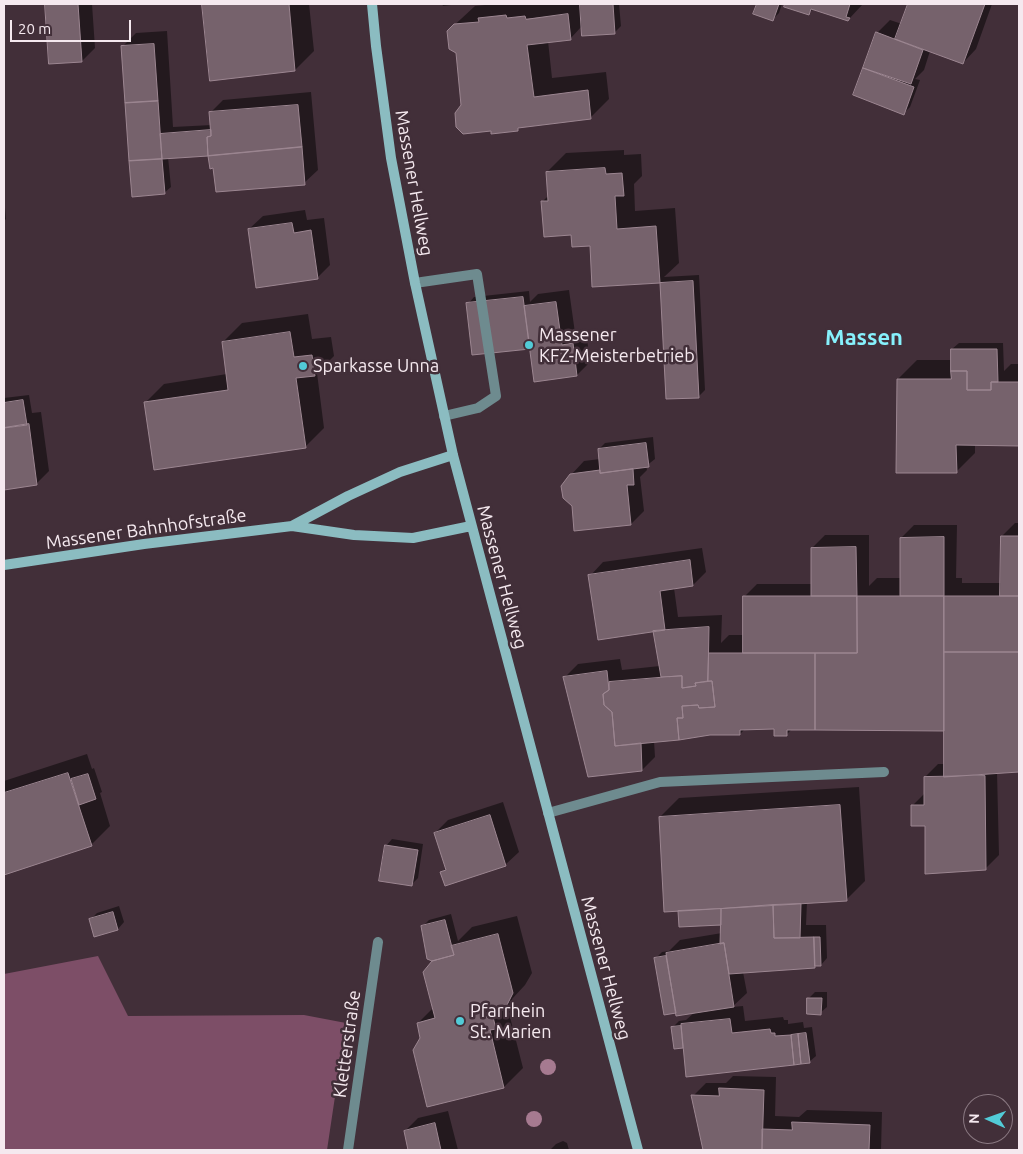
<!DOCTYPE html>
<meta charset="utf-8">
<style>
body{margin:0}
#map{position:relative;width:1023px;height:1154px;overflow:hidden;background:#422f39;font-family:Ubuntu,sans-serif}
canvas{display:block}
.frame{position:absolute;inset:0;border:5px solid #f5e9ef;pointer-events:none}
.north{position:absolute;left:963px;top:1094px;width:50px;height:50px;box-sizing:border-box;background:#422f39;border:1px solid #8a7982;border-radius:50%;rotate:272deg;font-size:14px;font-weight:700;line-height:20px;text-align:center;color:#f5e9ef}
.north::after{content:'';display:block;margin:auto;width:18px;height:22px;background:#52cbd7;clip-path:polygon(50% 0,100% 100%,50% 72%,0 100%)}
.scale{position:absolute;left:10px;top:20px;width:121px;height:22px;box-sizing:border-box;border:2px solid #f5e9ef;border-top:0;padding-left:6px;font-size:15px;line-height:18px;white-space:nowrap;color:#f5e9ef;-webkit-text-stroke:4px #422f39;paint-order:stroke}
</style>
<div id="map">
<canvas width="1023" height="1154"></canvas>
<div class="frame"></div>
<div class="north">N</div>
<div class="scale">20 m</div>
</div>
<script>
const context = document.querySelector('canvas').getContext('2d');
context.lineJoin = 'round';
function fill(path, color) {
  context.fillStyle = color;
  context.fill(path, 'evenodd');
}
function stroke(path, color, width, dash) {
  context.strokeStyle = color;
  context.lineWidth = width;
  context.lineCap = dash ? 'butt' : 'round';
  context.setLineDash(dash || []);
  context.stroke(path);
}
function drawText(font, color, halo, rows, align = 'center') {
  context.font = font + ' Ubuntu,sans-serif';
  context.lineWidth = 5;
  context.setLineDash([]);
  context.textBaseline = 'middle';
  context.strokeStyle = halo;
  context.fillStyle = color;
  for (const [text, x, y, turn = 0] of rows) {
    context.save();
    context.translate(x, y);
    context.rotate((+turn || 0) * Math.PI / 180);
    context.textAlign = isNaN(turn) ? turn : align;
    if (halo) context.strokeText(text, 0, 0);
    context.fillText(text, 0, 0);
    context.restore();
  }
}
fill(new Path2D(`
 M98 956 128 1016 304 1015 346 1023 327 1150H4V974Z`), '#7d4e67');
fill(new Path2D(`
 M46 4H92L95 48 82 61 50 63Z
 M203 4H309L314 51 295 70 211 79Z
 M442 4H459L443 6Z
 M495 4H619L621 26 614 33 582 26 570 39 548 41 552 78 606 72 609 99 590 118 521 126 518 129 492 130 462 106 457 53 448 31 475 6Z
 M759 4H782L779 13 772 20 755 13Z
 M786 4H858L862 5 848 20 814 8 808 14 785 6Z
 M909 4H992L976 49 963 63 930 51 924 70 915 79 920 80 910 107 904 113 855 94 877 33 890 20 902 24Z
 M167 31 173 127 212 125 210 113 223 100 311 92 318 170 304 183 214 167 209 153 168 157 171 187 164 193 123 46 136 33Z
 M624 150V155L641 154 642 176 634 184 635 211 675 208 679 263 664 277 699 275 705 390 699 396 667 398 661 282 594 286 591 244 572 234 543 201 548 196 547 172 566 153Z
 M4 196 6 219 4 221Z
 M305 210 307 220 324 218 330 265 317 278 249 229 263 216Z
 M569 290 575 333 586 331 590 362 577 375 530 348 468 304 474 297 529 291 530 302 538 294Z
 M308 314 312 339 331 337 334 356 317 373 324 428 305 447 145 403 164 384 227 374 223 342 242 323Z
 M959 343H1003L1004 371 1011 364H1019V444H975V453L956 472 898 379 917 360H952V349Z
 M29 395 32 413 41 412 49 471 36 484 4 489V398Z
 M653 437 655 459 646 466 647 470 640 477 644 511 631 524 571 475 584 461 600 459 599 449 605 443Z
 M1015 523H1019V771L997 772 999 855 986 868 926 825 912 806 925 793V777L938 764H945V730L792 729 786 735 775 728 745 729 740 734H710L654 741 655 757 642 770 565 677 578 664 620 659 622 670 660 666 654 630 590 576 603 562 702 548 706 572 693 585 674 588 678 617 722 615 721 643 729 635H744V597L757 584H812V548L825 535H869V586L877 578H901V538L914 525H957L956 578H962V583H1002V536Z
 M87 754 92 769 94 768 102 792 100 793 110 826 91 845 4 873V781Z
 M859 787 865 881 846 900 807 902 806 925H826L827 958 821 965 815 966 743 972 747 993 732 1007 743 1006 745 1021 783 1017 784 1020H788V1024L803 1022 804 1028 812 1027 816 1056 809 1062 684 1047 675 1048 673 1027 679 1021 686 1020 695 1012 677 1015 655 959 662 952 669 951 680 940 722 933V923L679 912 660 817 679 798Z
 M503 802 519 852 505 865 442 872 446 868 435 833 448 820Z
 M392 839 423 844 418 878 412 884 386 846Z
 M119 906 124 922 118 929 90 920 97 913Z
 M451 914 458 941 472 927 517 916 532 973 525 985 512 999 514 1009 509 1013 523 1068 504 1087 428 1106 422 1038 418 1023 433 1008 434 960 422 927 429 920Z
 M815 992H827V1007L820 1013 809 998Z
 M733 1076 776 1077 775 1116 799 1117 807 1110 882 1112 881 1150H705L693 1096 706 1083H726Z
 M448 1111 458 1150H409L405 1131 418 1118Z
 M563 1141 567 1143 569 1150H550L556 1144Z`), '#0007');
const building = new Path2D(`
 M45 4H78L82 62 49 64Z
 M202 4H289L295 71 210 81Z
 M580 4H613L615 34 582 36Z
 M757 4H779L773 21 753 14Z
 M785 4H850L846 17 850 18 848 21 811 9 809 15 784 7Z
 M908 4H985L963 64 895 39Z
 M568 14 571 40 527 45 534 97 588 90 591 119 518 128V131L491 134V131L463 134 456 127 455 113 461 105 456 53 449 49 447 31 454 24 479 22 478 18 506 15 507 18 525 16 526 19Z
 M876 32 923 50 911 84 863 68Z
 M154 44 158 101 125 103 121 46Z
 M863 68 914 87 904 115 853 95Z
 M158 101 162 159 129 161 125 103Z
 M298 105 302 147 208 156 207 137 211 136 209 112Z
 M211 130V136L207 137 208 156 162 159 160 134Z
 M302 147 305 185 216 192 213 168 210 169 208 156Z
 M162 159 165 194 132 197 129 161Z
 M605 168 606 174 622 173 624 196H615L617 229 656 226 660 283 592 287 590 246 572 247 571 235 544 237 541 201H548L546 172Z
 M292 223 294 233 311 230 318 279 256 288 248 229Z
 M693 281 699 398 666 399 660 283Z
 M523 297 530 349 472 355 466 303Z
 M556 302 562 345 573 343 577 376 534 382 524 306Z
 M290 332 294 357 312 355 315 376 296 378 306 448 154 470 144 402 228 390 222 342Z
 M951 349H997L998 382H991V390H967V371H951Z
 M951 371H967V390H991V382H1019V446L956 445 957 473H896L897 379H951Z
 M23 400 27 425 4 428V403Z
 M29 424 37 485 4 490V428Z
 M646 443 649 467 600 473 598 449Z
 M633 469 634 485H627L631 525 574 531 572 506 563 498 561 486 570 474 600 470V473Z
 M1001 536H1019V596H1000Z
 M944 537V596H900V538Z
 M856 547 857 596H811V548Z
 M690 560 693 586 660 591 665 630 598 640 588 575Z
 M743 596H857V653H743Z
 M857 596H944V731L815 730V653H857Z
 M944 596H1019V652H944Z
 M709 627 708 681 695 683 696 686 682 688V676L661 677 653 631Z
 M944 652H1019V772L944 777Z
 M709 653H815V730H787V736H774V729L740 730V735H710L679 740 677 718H683L682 706 698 705 699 708 715 707 712 681H708Z
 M607 671 609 690 603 694 604 705 612 712 615 746 641 743 642 771 588 777 563 677Z
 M682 676V688L696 686 695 683 712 681 715 707 699 708 698 705 682 706 683 718H677L679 740 615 746 612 712 604 705 603 694 609 690V682Z
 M68 773 92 846 4 875V793Z
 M88 774 96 799 79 805 71 779Z
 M985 776 986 870 925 874V826H911V805H924V777Z
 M840 805 847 901 664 912 659 817Z
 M490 815 506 866 445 886 440 872 446 870 434 833Z
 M385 845 418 850 412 886 379 881Z
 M801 904 800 938H774L773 905Z
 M773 905 774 938 814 937 815 968 729 974 724 943 720 944 721 909Z
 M721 909V925L679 927 678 911Z
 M113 912 118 930 94 937 89 919Z
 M445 920 454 955 432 961 427 959 421 926Z
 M498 934 513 993 507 1005 484 1010 487 1018 493 1017 496 1029 490 1030 504 1088 427 1107 413 1050 420 1038 417 1023 435 1018 423 972 432 961 454 955 451 946Z
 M814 937H820L821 966H815Z
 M724 943 734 1007 676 1016 666 953Z
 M666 956 676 1013 664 1015 654 958Z
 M807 998H822L821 1015 807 1014Z
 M730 1019 732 1033 770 1029 771 1033H775V1036L791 1035 794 1065 686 1077 681 1024Z
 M681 1026 683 1048 674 1049 671 1027Z
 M806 1033 810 1063 801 1064 798 1034Z
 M798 1034 801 1064 794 1065 791 1035Z
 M719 1088 764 1090 762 1150H703L691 1095 719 1096Z
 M792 1122 870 1125 869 1150H762V1129L792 1130Z
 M435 1123 441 1150H408L404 1131Z`);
fill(building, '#76626c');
stroke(building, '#9c8691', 1);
stroke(new Path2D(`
 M415 283 477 274 496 396 478 408 444 416
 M548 813 660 782 884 772`), '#6e8b8f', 10);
stroke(new Path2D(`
 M348 1150 378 942`), '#6e8b8f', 10);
stroke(new Path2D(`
 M372 4 376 46 391 158 415 283 453 455 638 1150
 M292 526 348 496 400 472 453 455
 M4 565 144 544 292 526 354 535 413 538 471 526`), '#8bbcc1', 10);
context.fillStyle = '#a67a90';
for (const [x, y] of [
 [548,1067],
 [534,1119]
]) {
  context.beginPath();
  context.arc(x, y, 8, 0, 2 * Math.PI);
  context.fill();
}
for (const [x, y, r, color] of [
 [529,345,5,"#52cbd7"],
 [303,366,5,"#52cbd7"],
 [460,1021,5,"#52cbd7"]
]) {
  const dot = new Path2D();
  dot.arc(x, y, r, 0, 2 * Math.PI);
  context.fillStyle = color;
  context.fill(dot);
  stroke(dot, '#422f39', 2);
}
drawText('18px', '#f5e9ef', '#422f39', [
 ["Massener Hellweg",414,183,80],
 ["Massener Bahnhofstraße",146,529,-8],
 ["Massener Hellweg",502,577,75],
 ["Massener Hellweg",606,968,75],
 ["Kletterstraße",347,1044,-82]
]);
drawText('18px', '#f5e9ef', '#422f39', [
 ["Massener",539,335],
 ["KFZ-Meisterbetrieb",539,356],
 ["Sparkasse Unna",313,366],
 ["Pfarrhein",470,1011],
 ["St. Marien",470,1032]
], 'left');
drawText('bold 22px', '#86f1fc', '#422f39', [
 ["Massen",864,338]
]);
</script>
